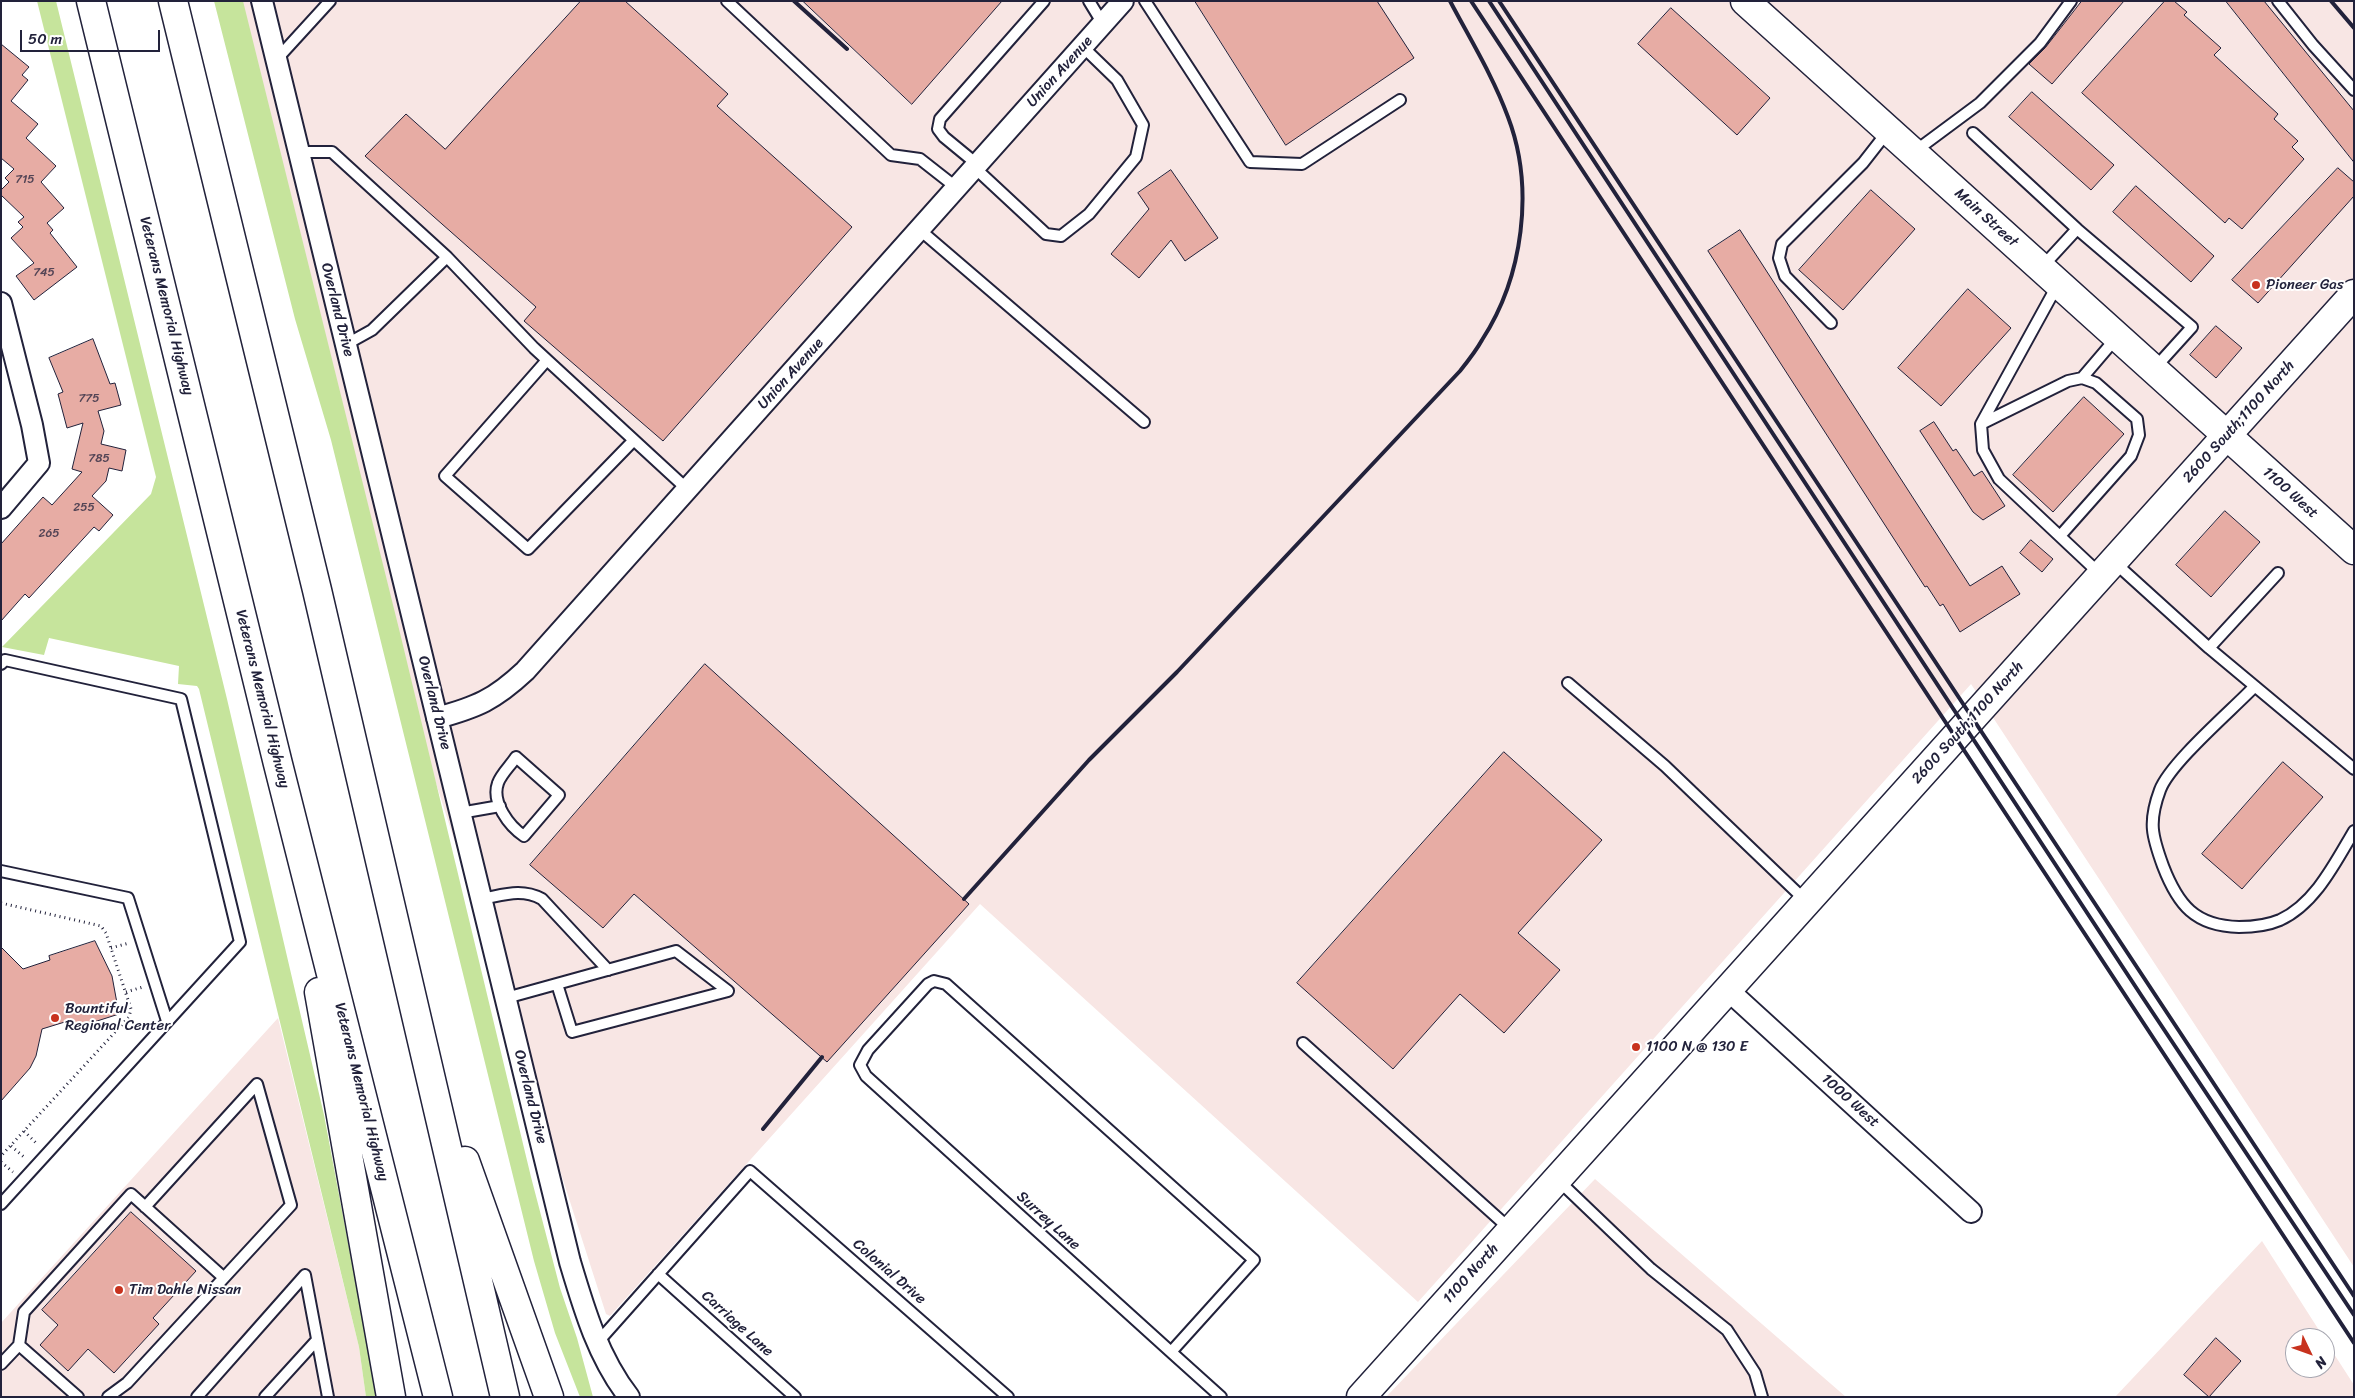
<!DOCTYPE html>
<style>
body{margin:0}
#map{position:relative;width:2355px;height:1398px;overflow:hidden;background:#fff;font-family:Sriracha,sans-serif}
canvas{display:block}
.frame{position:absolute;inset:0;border:2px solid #22223b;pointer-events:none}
.north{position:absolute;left:2285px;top:1328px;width:50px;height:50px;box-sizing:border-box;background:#fff;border:1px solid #a7a7b1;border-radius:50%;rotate:132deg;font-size:14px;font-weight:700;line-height:20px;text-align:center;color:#22223b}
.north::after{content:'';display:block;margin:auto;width:18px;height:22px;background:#c8321e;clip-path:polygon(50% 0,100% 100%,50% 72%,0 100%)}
.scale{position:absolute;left:20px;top:30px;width:140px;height:22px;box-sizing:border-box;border:2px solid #22223b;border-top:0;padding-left:6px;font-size:15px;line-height:18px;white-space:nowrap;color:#22223b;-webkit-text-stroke:4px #fff;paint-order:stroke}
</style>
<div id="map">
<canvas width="2355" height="1398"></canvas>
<div class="frame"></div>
<div class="north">N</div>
<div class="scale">50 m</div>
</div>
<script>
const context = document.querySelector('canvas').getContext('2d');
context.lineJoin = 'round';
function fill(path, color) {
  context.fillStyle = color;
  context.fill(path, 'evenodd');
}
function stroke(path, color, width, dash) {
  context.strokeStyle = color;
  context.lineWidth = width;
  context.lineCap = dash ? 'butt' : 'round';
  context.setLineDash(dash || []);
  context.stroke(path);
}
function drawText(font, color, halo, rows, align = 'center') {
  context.font = font + ' Sriracha,sans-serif';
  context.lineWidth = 4;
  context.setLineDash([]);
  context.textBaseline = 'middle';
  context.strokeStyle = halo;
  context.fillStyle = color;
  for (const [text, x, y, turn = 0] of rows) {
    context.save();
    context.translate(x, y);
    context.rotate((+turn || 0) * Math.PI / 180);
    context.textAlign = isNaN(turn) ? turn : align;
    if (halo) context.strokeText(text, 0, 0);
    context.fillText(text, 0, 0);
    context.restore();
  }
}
fill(new Path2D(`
 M228 1H2354V1267L1971 684 1418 1302 980 904 610 1316 606 1314 385 624Z
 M278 1018 359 1347 366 1397H1V1323Z
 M1595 1179 1846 1397H1386Z
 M2262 1241 2324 1338H2295V1368H2325V1340L2354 1385V1397H2115Z`), '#f8e6e4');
fill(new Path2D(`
 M37 1H56L227 699 324 1115 377 1397H366L359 1347 199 689 197 686 178 684 179 666 49 638 44 655 2 647 151 494 156 477Z
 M214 1H243L400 633 531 1177 560 1288 577 1338 593 1397H580L555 1333 534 1261 331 440 295 319Z`), '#c6e49c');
const building = new Path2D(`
 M581 1H625L728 94 717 106 852 227 663 441 524 321 536 307 365 156 406 114 445 149Z
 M803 1H1002L912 104Z
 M1195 1H1377L1414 58 1286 145Z
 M2082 1H2124L2052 84 2029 64 2045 48Z
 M2165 1H2174L2187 12 2184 15 2221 48 2214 55 2278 114 2274 119 2298 141 2292 147 2304 159 2242 229 2229 218 2225 223 2082 93Z
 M2226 1H2264L2354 111V162Z
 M1671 8 1770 98 1737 135 1638 44Z
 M1 44 29 67 22 75 28 80 11 101 38 124 26 138 56 166 41 182 64 208 47 223 53 230 50 233 77 267 34 300 16 276 34 263 11 238 23 227 18 222 24 217 1 195V190L9 182 5 178 14 169 1 158Z
 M2032 92 2114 165 2091 190 2009 117Z
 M2338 168 2354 182V196L2258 303 2232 280Z
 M1171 170 1218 238 1185 261 1171 240 1139 278 1111 254 1149 209 1138 193Z
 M2136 186 2214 256 2191 282 2113 212Z
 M1871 190 1915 229 1843 310 1799 270Z
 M1740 230 1970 586 2002 566 2020 594 1960 632 1943 604 1940 606 1927 586 1925 587 1708 251Z
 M1968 289 2011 328 1941 406 1898 368Z
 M2216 326 2242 348 2216 378 2190 355Z
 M93 339 110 384 115 383 121 405 98 411 104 431 101 444 126 450 122 471 109 468 106 481 92 496 113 515 99 531 94 527 29 598 25 594 1 621V544L43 497 52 505 82 472 72 469 83 423 67 428 58 394 63 392 49 358Z
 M2084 397 2124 434 2053 512 2013 475Z
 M1934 422 1953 451 1956 449 1974 476 1982 471 2005 506 1983 520 1973 512 1920 431Z
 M2225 511 2260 542 2211 597 2176 565Z
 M2031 540 2053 559 2042 572 2020 553Z
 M705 664 969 904 827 1062 634 894 603 928 530 865Z
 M1504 752 1602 840 1518 933 1560 970 1504 1033 1460 994 1393 1069 1297 983Z
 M2283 762 2323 797 2242 889 2202 854Z
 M95 941 112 976 119 1014 72 1029 68 1021 42 1029 36 1056 30 1068 1 1101V947L23 969 50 960 49 956Z
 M131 1212 196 1271 153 1318 159 1324 114 1373 88 1349 68 1371 40 1345 58 1325 42 1310Z
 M2216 1338 2241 1361 2209 1397 2184 1375Z`);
fill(building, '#e7aca4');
stroke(building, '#22223b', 1);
const lane = new Path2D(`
 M727 1 891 155 920 159 957 188
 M1089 1 1103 24
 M1145 1 1250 162 1302 164 1400 100
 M2278 1 2313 45 2354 90
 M277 59 330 1
 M1973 133 2077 229
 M299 152H332L447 257 534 348 687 489
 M1914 152 1980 103 2040 43 2071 1
 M978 165 944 137 938 129 940 119 1044 1
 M975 168 1046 234 1061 236 1089 214 1136 157 1143 125 1117 80 1083 47
 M920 230 1144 422
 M2042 267 2077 229 2192 327 2154 369
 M2058 284 1981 424 1983 450 1999 479 2100 574
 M1831 323 1785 276 1779 258 1782 244 1863 163 1888 131
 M345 345 372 330 447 257
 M547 360 445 476 528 549 634 440
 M2082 378 2117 337
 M1981 424 2068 381 2082 378 2096 383 2137 419 2139 435 2131 456 2060 536
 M2114 562 2209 648 2278 573
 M2209 648 2354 769
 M1 664 5 660 181 699 240 942 1 1204
 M1568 683 1665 766 1806 901
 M2254 687C2232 710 2170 763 2160 790 2148 822 2152 836 2163 866 2178 905 2195 926 2239 927 2253 927 2266 926 2280 920 2315 904 2335 863 2354 831
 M516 757 559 795 524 836C509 826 491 802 498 783 501 774 511 765 516 757Z
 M460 813 500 806
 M1 871 128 898 167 1021
 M481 899C504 895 521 888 542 899L608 970
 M506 998 676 951 728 991 572 1032 557 984
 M1303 1043 1510 1229
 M1559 1181 1651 1269 1727 1330 1755 1373 1762 1397
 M658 1274 795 1397
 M597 1343 750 1171 1008 1397
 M19 1345 24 1312 131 1194 223 1277
 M1171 1352 1254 1260 946 984 934 981 928 984 868 1050 860 1065 866 1076 1171 1352 1221 1397
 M1 1364 19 1345 78 1397
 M108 1397 127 1383 291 1205 257 1084 145 1207
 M197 1397 305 1275 328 1397
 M265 1397 316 1341`);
const street = new Path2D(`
 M262 1 570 1262C584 1309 598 1357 629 1397
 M1 303 32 425 39 463 1 508
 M437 718C477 707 494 700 525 671L1123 1
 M1728 990 1971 1212`);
const secondary = new Path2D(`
 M1745 1 2354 550
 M1361 1397 2354 294`);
const highway = new Path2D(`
 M91 1 278 764 438 1397
 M173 1 317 590 505 1397
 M319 992 391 1397
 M465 1161 549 1397`);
stroke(lane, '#22223b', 14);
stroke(street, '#22223b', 24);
stroke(secondary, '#22223b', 31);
stroke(highway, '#22223b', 31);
stroke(new Path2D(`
 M1 903 101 926 106 933 131 1009 129 1017 1 1156
 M111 948 129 943
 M126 992 143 987
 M24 1131 38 1145
 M11 1146 25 1158
 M1 1162 13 1172`), '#22223b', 3, [1, 4]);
stroke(lane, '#fff', 10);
stroke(street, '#fff', 20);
stroke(secondary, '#fff', 28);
stroke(highway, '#fff', 28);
stroke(new Path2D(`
 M794 1 847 49
 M1471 1 2354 1343
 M1489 1 2141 995 2354 1315
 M1499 1 2354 1296
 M2331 1 2354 28
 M964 899 1089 760 1177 672 1460 371C1468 361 1476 351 1482 340 1523 277 1535 188 1508 117 1493 76 1470 39 1450 1
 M763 1129 822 1057`), '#22223b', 4);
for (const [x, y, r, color] of [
 [2256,285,5,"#c8321e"],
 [55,1018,5,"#c8321e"],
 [1636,1047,5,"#c8321e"],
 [119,1290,5,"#c8321e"]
]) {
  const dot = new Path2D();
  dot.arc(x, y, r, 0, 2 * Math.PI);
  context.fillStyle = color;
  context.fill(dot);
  stroke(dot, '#fff', 2);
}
drawText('12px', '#534455', null, [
 ["715",25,180],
 ["745",44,273],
 ["775",89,399],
 ["785",99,459],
 ["255",84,508],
 ["265",49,534]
]);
drawText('15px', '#22223b', '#fff', [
 ["Union Avenue",1060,72,-48],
 ["Main Street",1986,218,42],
 ["Veterans Memorial Highway",166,306,76],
 ["Overland Drive",337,310,76],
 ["Union Avenue",791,374,-48],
 ["2600 South;1100 North",2239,422,-48],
 ["1100 West",2290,493,42],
 ["Veterans Memorial Highway",262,699,76],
 ["Overland Drive",434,703,76],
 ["2600 South;1100 North",1968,723,-48],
 ["Veterans Memorial Highway",361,1092,76],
 ["Overland Drive",530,1097,76],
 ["1000 West",1850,1101,42],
 ["Surrey Lane",1048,1221,42],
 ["Colonial Drive",889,1272,41],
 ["1100 North",1471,1274,-48],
 ["Carriage Lane",737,1324,42]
]);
drawText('15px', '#22223b', '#fff', [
 ["Pioneer Gas",2266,285],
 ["Bountiful",65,1009],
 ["Regional Center",65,1026],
 ["1100 N @ 130 E",1646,1047],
 ["Tim Dahle Nissan",129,1290]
], 'left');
</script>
